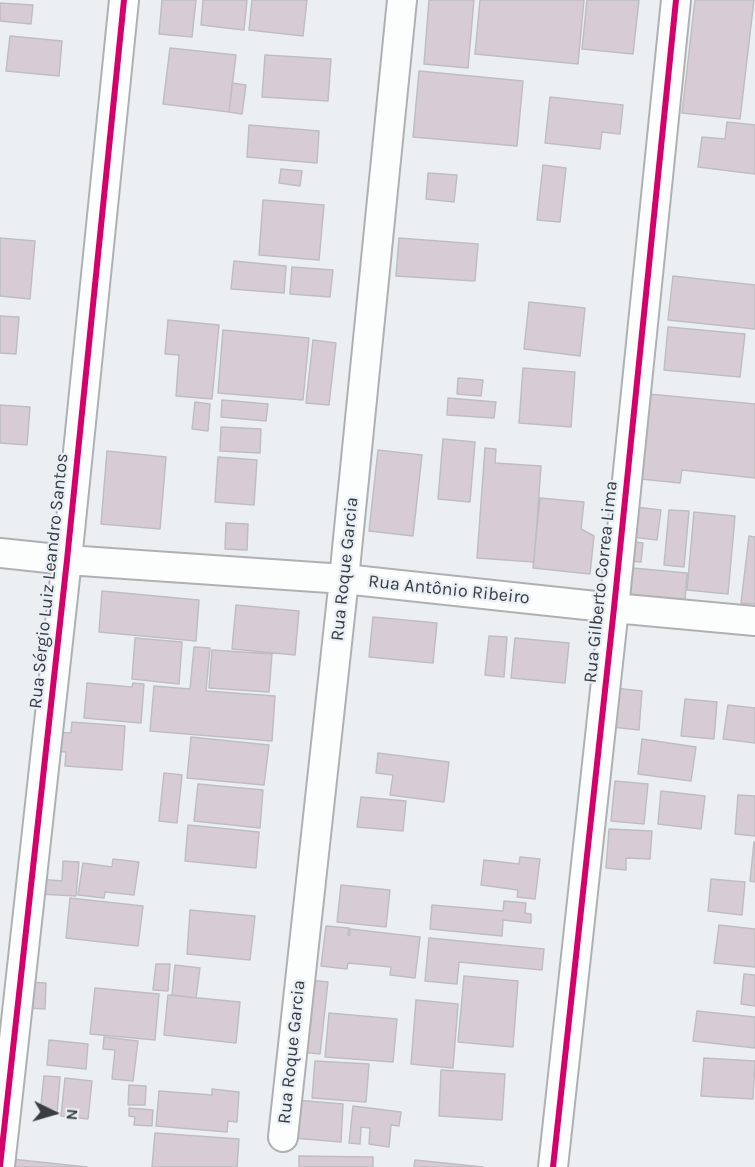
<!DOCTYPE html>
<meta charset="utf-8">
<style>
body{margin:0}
#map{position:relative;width:755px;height:1167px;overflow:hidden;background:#eceff2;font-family:Karla,sans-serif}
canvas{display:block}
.north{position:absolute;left:24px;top:1083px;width:60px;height:60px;-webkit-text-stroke:4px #e8eff6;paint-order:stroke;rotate:95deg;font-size:16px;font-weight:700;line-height:24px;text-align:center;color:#3a3d40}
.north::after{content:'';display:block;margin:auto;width:21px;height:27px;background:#3a3d40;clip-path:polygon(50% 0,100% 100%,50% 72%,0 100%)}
</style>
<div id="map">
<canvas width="755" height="1167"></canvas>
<div class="north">N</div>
</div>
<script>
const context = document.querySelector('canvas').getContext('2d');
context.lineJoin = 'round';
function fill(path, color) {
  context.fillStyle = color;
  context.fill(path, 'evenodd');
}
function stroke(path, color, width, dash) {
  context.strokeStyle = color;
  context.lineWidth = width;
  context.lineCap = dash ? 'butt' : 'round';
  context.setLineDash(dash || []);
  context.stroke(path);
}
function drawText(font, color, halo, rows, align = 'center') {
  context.font = font + ' Karla,sans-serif';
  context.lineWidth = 4.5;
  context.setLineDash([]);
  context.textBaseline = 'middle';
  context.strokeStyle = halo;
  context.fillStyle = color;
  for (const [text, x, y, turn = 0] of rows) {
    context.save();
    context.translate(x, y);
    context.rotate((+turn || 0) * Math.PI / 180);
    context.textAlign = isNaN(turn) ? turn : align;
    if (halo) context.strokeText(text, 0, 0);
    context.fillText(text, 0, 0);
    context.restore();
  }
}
const building = new Path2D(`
 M162 0H196L192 37 159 34Z
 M203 0H247L244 30 201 25Z
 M252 0H307L303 36 249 30Z
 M429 0H474L468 68 424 64Z
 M480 0H584L578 64 475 54Z
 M587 0H639L633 54 582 49Z
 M695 0H754L740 119 682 113Z
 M0 3 33 5 31 24 0 21Z
 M10 36 62 41 59 76 6 71Z
 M170 48 236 55 229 112 163 104Z
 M265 55 331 59 328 101 262 97Z
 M419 71 523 81 517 146 413 137Z
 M232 83 246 85 242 114 229 112Z
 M550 97 623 105 620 134 602 132 600 149 545 143Z
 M727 122 755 125V174L698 167 702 137 725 139Z
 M249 125 319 131 317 163 247 157Z
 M543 165 566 168 560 222 537 220Z
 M281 169 302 171 300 186 279 183Z
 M428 173 457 175 454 202 426 199Z
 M263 200 324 205 319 260 259 255Z
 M0 238 35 241 30 299 0 296Z
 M399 238 478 244 475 281 396 276Z
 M234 261 286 266 284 293 231 289Z
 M292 267 333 270 330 297 290 294Z
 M673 276 755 285V329L668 320Z
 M529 302 585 308 580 356 524 349Z
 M0 316 19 317 16 354 0 353Z
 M168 320 219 325 212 399 176 396 179 355 165 354Z
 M668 327 745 334 740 377 664 370Z
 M223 330 309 338 303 400 218 393Z
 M313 340 336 343 329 405 306 403Z
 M523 368 575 372 571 427 519 423Z
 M458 378 483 380 481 396 457 394Z
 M649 394 755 404V478L682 470 680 483 641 479Z
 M448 398 496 402 494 418 447 415Z
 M222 400 268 404 266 421 221 417Z
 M195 402 210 404 208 431 192 429Z
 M0 405 30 407 27 445 0 443Z
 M221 427 261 429 260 453 220 451Z
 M443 439 475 442 470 502 438 499Z
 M485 448 496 449 495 463 541 466 534 562 477 558Z
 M378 450 422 455 413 536 369 531Z
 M107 451 166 457 160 529 101 524Z
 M218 457 257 460 254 505 215 502Z
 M540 498 584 502 581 529 594 536 590 574 533 568Z
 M636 507 661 510 657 540 632 537Z
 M669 510 689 511 684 567 664 565Z
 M694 512 735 516 728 594 687 590Z
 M226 523 248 524 247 550 225 549Z
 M749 536 755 537V604L741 603Z
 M630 541 643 543 641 562 628 561Z
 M633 568 687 573 685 600 630 596Z
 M102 591 199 600 196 641 99 632Z
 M236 605 299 611 295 655 232 649Z
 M373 617 437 623 433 663 369 657Z
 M489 636 507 637 504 677 485 675Z
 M135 638 182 642 179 684 132 679Z
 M515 638 569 643 565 683 511 678Z
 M194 647 210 648 206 691 275 696 272 741 150 731 154 686 190 689Z
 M212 650 272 654 269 692 209 688Z
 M87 683 132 687 133 683 144 684 141 723 84 718Z
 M615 688 642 691 639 730 612 727Z
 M685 699 717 702 714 739 681 736Z
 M728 705 755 708V743L723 739Z
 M72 722 125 726 122 770 65 766 66 752 52 751 54 732 71 733Z
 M191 737 269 745 264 785 187 778Z
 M642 739 696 747 691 781 638 774Z
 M378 753 449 762 444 802 390 795 393 775 376 773Z
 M164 773 182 775 177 823 159 821Z
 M615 781 648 784 644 824 611 821Z
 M198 784 263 790 260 828 194 821Z
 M661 791 705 796 701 829 658 824Z
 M738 795 755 796V836L735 834Z
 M361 797 406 801 403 831 357 827Z
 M188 825 259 832 256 868 185 861Z
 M609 829 652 831 650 859 626 858V870L606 868Z
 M754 842H755V882L750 881Z
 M520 857 540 859 535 899 517 897 518 890 481 885 484 860 519 864Z
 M113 859 139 862 134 895 105 892 104 898 78 895 83 863 112 867Z
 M63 861 79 862 76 896 38 894 39 879 62 881Z
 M711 879 745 882 742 915 708 911Z
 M341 885 390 890 386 927 337 922Z
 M70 898 143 906 138 946 66 938Z
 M504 901 526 903 525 913 531 914V923L503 920 502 936 430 929 432 905 503 911Z
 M190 910 255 916 250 960 187 954Z
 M719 925 755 929V967L714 963Z
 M326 926 349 928 348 935H350V929L420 937 415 978 390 975 391 967 348 963 347 969 321 966Z
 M429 938 544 949 542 970 459 962 457 984 425 981Z
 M156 964H170L168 991 153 990Z
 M175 965 200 968 196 998 172 995Z
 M744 974 755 975V1006L741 1004Z
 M464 976 518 981 513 1047 458 1042Z
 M309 980 328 982 320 1054 301 1052Z
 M28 982 46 983 45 1009 27 1008Z
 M95 988 159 994 155 1040 90 1034Z
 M168 995 240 1002 236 1043 164 1035Z
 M416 1000 458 1004 453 1068 411 1064Z
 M697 1011 755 1017V1048L693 1041Z
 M329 1013 397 1019 393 1062 325 1057Z
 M104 1037 138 1041 133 1081 112 1079 115 1050 103 1049Z
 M49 1040 88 1044 86 1069 47 1065Z
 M704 1058 755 1061 753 1099 701 1096Z
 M315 1061 369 1064 366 1102 312 1098Z
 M441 1070 505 1074 502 1120 439 1116Z
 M44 1076 60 1077 57 1114 40 1113Z
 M65 1078 92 1081 88 1119 61 1116Z
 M129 1085 146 1086 145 1105H128Z
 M212 1089 239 1092 237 1122 228 1121 227 1132 156 1126 159 1091 212 1095Z
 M296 1100 343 1104 341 1142 293 1138Z
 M353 1106 401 1112 399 1126 391 1125 389 1147 369 1144 370 1128 361 1127 360 1144 349 1143Z
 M129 1108 153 1110 152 1126 134 1125 135 1117 129 1116Z
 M155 1133 239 1139 237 1167H152Z
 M299 1156 373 1157V1167H299Z
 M11 1159 87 1167H10Z
 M415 1160 483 1167H414Z`);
fill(building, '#d8ccd4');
stroke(building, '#bebec0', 1.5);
const minor = new Path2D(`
 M0 553 67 560 344 579 614 608 755 621
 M283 1137 344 579 402 0
 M0 1166 67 560 124 0
 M553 1167 614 608 676 0`);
stroke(minor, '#aeb0b3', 32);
stroke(minor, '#fcfdfd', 28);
stroke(new Path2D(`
 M0 1166 67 560 124 0
 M553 1167 614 608 676 0`), '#d6006c', 6);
drawText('18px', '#3a3d40', '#e8eff6', [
 ["Rua Roque Garcia",345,569,-84],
 ["Rua Sérgio Luiz Leandro Santos",49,581,-84],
 ["Rua Gilberto Correa Lima",601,582,-84],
 ["Rua Antônio Ribeiro",449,590,6],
 ["Rua Roque Garcia",292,1052,-84]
]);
</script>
